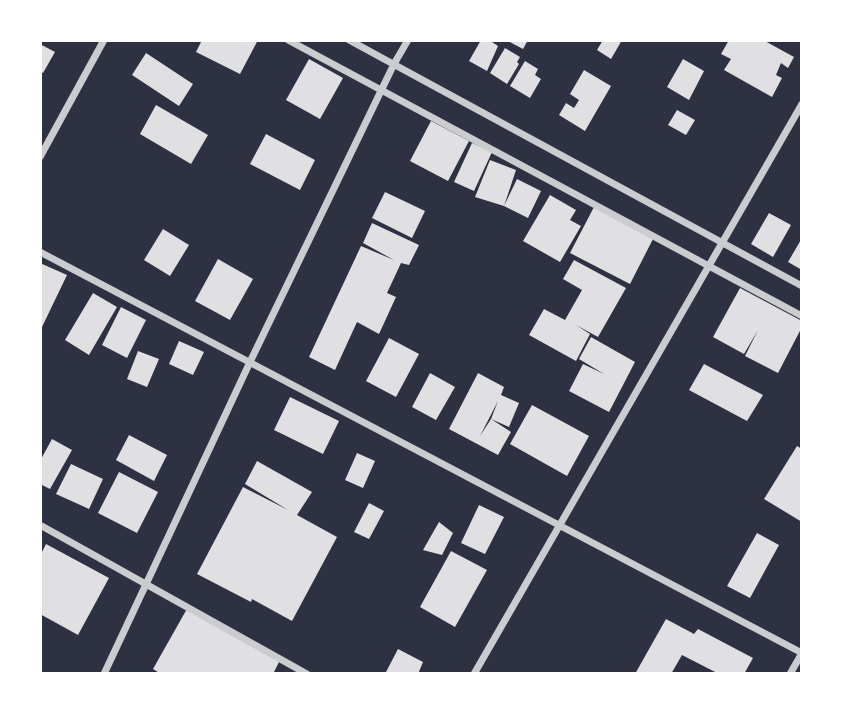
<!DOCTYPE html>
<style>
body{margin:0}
#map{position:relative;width:842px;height:714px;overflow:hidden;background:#2d3142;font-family:"Nunito Sans",sans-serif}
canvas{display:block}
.frame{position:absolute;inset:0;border:42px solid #fff;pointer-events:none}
</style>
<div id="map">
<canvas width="842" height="714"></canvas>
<div class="frame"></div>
</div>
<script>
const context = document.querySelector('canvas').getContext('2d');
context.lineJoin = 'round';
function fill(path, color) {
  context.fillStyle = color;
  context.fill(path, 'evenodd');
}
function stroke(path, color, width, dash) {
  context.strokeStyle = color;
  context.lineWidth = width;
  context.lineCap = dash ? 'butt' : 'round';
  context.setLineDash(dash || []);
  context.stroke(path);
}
fill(new Path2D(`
 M202 40H258L240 74 196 52Z
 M481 40H489L498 46 487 71 469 61Z
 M506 40H528L523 49Z
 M603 40H622L611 59 597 50Z
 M729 40H763L794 57 788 68 781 63 776 75 782 78 772 97 724 70 731 59 721 54Z
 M40 44 55 52 43 73 40 72Z
 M505 48 520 57 517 62 519 64 507 84 490 73Z
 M146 53 193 84 179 106 132 75Z
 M309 59 343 78 320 119 286 100Z
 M683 59 704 71 689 100 667 87Z
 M525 61 538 69 535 75 541 79 530 98 510 86Z
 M584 70 611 86 585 131 559 115 566 103 574 108 579 100 570 94Z
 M156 105 208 135 191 164 140 134Z
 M677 110 695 120 686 135 668 125Z
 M431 121 469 141 448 181 410 161Z
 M266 134 315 160 300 190 250 164Z
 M472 143 492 152 474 191 454 182Z
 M490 160 516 170 504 206 475 197Z
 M517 179 541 191 528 218 504 206Z
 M385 192 425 211 412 238 372 218Z
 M550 195 576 210 570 220 581 226 560 262 523 241Z
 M594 207 653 239 630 284 570 253Z
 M769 213 791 225 773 257 751 244Z
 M372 223 419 245 409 265 401 263 387 293 396 297 379 334 357 322 335 370 309 357 361 246 394 260 363 243Z
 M163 229 189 245 170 276 144 260Z
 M802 238V270L788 262Z
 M218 259 253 279 230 320 195 301Z
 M574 260 626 288 598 337 576 325 590 334 576 361 529 335 544 309 565 320 582 290 563 279Z
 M40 263 67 275 42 327 40 326Z
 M740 288 802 321V327L778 373 745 356 758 330 744 354 713 337Z
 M93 293 117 307 89 355 65 340Z
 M121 307 146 320 127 358 102 345Z
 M591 337 635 362 609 412 569 391 583 364 604 374 579 359Z
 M389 338 419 354 396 397 366 381Z
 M179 341 204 352 193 375 169 364Z
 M138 351 159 359 147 387 127 379Z
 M704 364 763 395 747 421 689 390Z
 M430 373 455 387 436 420 412 407Z
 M478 373 504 387 501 395 519 403 509 427 491 419 498 401 480 436 491 419 511 432 498 455 449 429Z
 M290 397 339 421 323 454 274 430Z
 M532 405 589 436 567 476 510 444Z
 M129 435 167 455 154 481 116 460Z
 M52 439 72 450 50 489 40 484V461Z
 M797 446 802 449V522L764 499Z
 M357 453 375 461 363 488 345 480Z
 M257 461 312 492 297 515 337 537 292 621 252 599 251 602 197 574 243 487 288 510 245 484Z
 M71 464 103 479 89 509 56 494Z
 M119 472 158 492 137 533 98 513Z
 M369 503 384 511 369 539 354 532Z
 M479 505 504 517 485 554 461 543Z
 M439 522 453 533 442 555 423 550Z
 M757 533 779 545 750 598 727 586Z
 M46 544 109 578 78 635 40 614V556Z
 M451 551 487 570 455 627 420 607Z
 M188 607 280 660 273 674H161L153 669Z
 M666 619 694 634 698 629 753 658 744 674H719L682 655 671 674H635Z
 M398 649 423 662 418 674 386 672Z`), '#e0e0e3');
stroke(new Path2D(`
 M288 40 802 316
 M349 40 802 286
 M40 157 104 40
 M40 252 802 653
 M40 525 307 674
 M104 674 250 362 394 64 408 40
 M474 674 802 104
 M790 674 802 653`), '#caccd0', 7);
</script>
